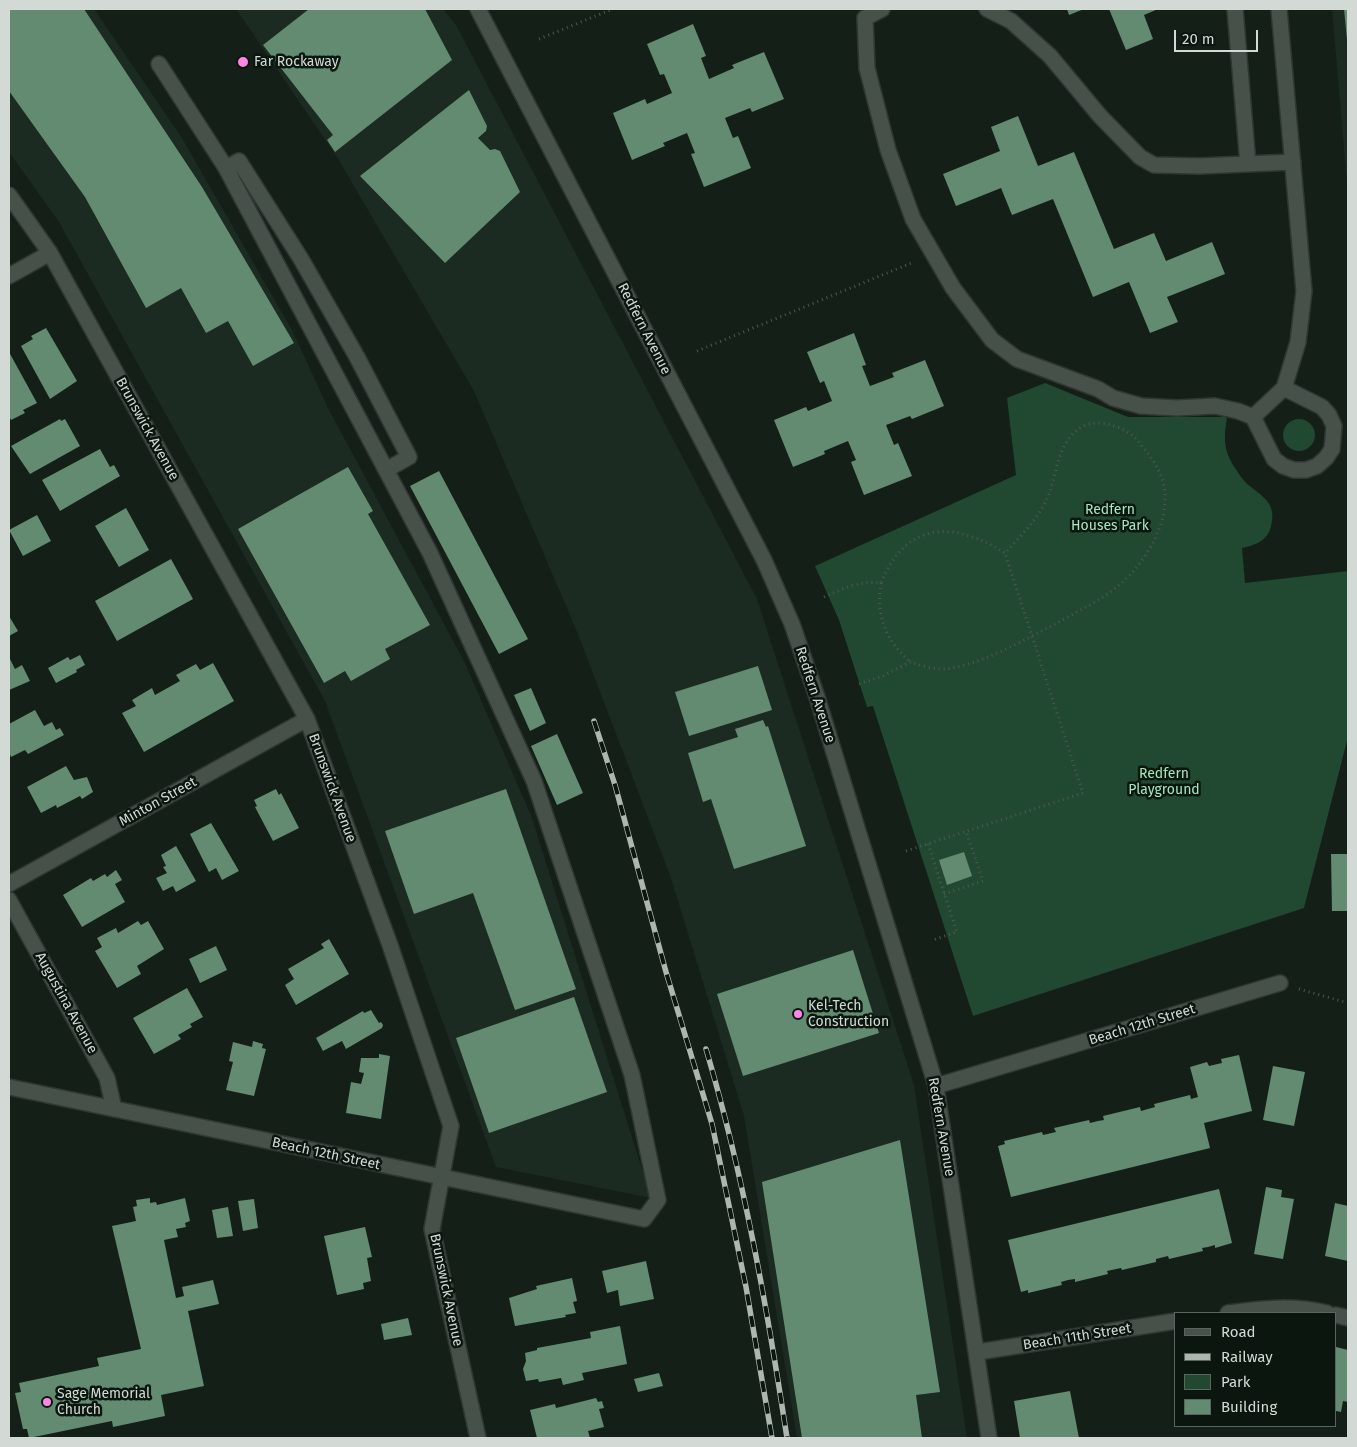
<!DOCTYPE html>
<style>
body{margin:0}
#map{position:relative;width:1357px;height:1447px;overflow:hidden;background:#141f18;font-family:"Fira Sans",sans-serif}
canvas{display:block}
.frame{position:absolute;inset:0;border:10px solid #d3dad5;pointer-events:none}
.legend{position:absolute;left:1174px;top:1312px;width:162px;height:115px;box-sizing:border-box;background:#0b160f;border:1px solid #5b645e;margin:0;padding:6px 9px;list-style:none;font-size:15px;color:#d3dad5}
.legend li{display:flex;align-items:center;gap:10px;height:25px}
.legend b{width:25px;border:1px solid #5b645e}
.scale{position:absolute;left:1174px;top:30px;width:84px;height:22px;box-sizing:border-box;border:2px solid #d3dad5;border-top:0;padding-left:6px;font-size:15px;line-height:18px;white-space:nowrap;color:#d3dad5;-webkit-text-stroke:4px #0b160f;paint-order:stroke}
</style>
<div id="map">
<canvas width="1357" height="1447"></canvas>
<div class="frame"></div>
<ul class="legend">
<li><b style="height:6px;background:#455149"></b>Road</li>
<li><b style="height:6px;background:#aeb6b0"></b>Railway</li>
<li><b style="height:14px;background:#214831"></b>Park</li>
<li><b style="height:14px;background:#628b71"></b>Building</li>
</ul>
<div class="scale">20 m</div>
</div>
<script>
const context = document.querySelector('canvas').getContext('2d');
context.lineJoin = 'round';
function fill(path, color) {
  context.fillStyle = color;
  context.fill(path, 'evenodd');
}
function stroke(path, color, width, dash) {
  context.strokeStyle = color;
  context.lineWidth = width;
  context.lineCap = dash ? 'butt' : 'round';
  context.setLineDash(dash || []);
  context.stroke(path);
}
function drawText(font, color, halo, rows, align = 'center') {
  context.font = font + ' "Fira Sans",sans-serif';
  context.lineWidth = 5;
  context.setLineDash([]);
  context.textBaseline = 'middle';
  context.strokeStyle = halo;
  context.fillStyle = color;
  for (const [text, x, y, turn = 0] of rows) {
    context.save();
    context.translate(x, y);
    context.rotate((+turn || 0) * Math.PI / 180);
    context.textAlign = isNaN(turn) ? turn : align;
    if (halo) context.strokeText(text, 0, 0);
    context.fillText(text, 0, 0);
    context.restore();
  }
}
fill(new Path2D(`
 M9 9H94L182 138 293 332 328 408 465 663 532 818 651 1198 496 1167 325 701 59 222 9 152Z
 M236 9H443L456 25 757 599 914 1085 967 1438H797L744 1116 671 878 578 634 474 391 337 157Z
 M1332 9H1348V196Z`), '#1b2b21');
fill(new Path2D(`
 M1045 383 1128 417H1227C1224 435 1223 449 1233 465 1237 471 1242 479 1247 484 1263 497 1277 503 1271 526 1268 541 1255 545 1242 548L1245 583 1348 571V737L1304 908 973 1016 873 706 867 707 839 620 815 566 1016 475 1007 398Z
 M1283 435a16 16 0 1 1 32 0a16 16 0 1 1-32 0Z`), '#214831');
fill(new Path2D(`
 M9 9H84L202 187 294 343 253 366 228 321 206 333 181 288 146 308 85 197 9 91Z
 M309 9H425L452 60 335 152 327 140 333 135 263 45Z
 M1067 9H1084L1069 15Z
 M1109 9H1158L1144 15 1153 39 1126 50Z
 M1344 9H1348V40H1347Z
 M693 24 706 56 701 58 709 79 734 68 732 65 764 52 784 99 752 112 750 108 725 118 733 138 738 136 751 168 704 187 691 154 695 153 687 133 663 143 665 146 632 160 613 113 645 99 647 104 672 93 664 74 660 75 647 44Z
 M469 90 487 126 486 131 478 138 490 150 495 149 500 151 520 192 445 263 360 176Z
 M1018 116 1038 166 1074 152 1114 249 1154 233 1166 261 1212 242 1225 274 1167 297 1178 322 1150 333 1129 282 1093 297 1053 199 1012 215 1001 188 956 206 943 174 1000 151 991 127Z
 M46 328 77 381 50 399 21 346 33 339 31 336Z
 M854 333 866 365 862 366 870 386 894 377 892 373 925 360 944 406 912 419 910 416 886 425 894 445 898 443 912 476 864 495 851 462 856 460 848 441 824 451 825 454 793 467 774 420 806 407 808 411 832 401 824 381 820 383 807 352Z
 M9 352 37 403 23 410 25 413 11 420 9 416Z
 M60 419 61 421 65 419 80 446 30 474 11 446Z
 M100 449 110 467 114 465 120 476 60 511 42 480Z
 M348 467 373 511 368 514 430 625 385 649 390 659 351 681 345 671 324 683 238 529Z
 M439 471 528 639 499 654 410 486Z
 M126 508 149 550 119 567 95 526Z
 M37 515 51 541 23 556 9 530Z
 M171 559 193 599 117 641 95 601Z
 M9 616 18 631 9 636Z
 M80 655 85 665 76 670 77 672 56 683 48 668 68 657 70 660Z
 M9 657 15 669 22 665 30 681 9 690Z
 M213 663 234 701 144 752 122 713 136 706 132 700 152 688 155 695 180 681 176 675 196 664 200 670Z
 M758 666 772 710 689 736 675 692Z
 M531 688 546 723 530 731 514 695Z
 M35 710 44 726 52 722 56 730 60 728 64 735 28 754 25 750 11 757 9 752V724Z
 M763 720 766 727 768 726 806 846 734 869 711 799 703 802 688 753 738 737 735 729Z
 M557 734 583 793 557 805 531 746Z
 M66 766 74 780 87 777 93 792 82 799 80 796 57 808 56 805 41 813 27 787Z
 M276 789 279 795 281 793 299 828 273 841 255 807 257 806 254 800Z
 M506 789 576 989 515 1010 473 893 414 914 385 831Z
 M211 823 239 871 222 880 216 868 209 872 190 834Z
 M176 846 196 881 176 892 173 886 163 891 156 878 167 873 163 867 166 866 161 855Z
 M964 852 972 876 947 885 939 860Z
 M1331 854H1348V911H1332Z
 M116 870 122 880 115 884 125 902 82 927 63 895 91 878 93 881 105 874 107 877Z
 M138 921 141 925 148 921 164 949 137 966 141 974 117 988 95 951 102 947 97 938 116 928 118 933Z
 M329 939 349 974 296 1005 285 985 294 979 288 969 324 948 321 944Z
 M216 946 227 970 200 983 189 959Z
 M853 950 879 1033 743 1076 717 994Z
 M187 988 203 1017 190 1024 192 1027 178 1035 181 1039 154 1054 133 1018Z
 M574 997 607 1092 489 1133 456 1038Z
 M371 1010 379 1023 381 1022 383 1025 382 1028 346 1049 342 1041 323 1051 316 1038 363 1011 364 1013Z
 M253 1041 263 1044 262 1048 266 1049 254 1096 226 1090 233 1062 229 1061 233 1042 252 1047Z
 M379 1054 390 1056 381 1119 346 1113 351 1082 361 1084 364 1073 359 1072 361 1058H379Z
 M1239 1055 1252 1111 1204 1123 1210 1148 1011 1197 998 1146 1005 1144 1004 1141 1042 1132 1043 1135 1056 1132 1054 1128 1089 1120 1090 1123 1098 1121 1104 1120 1103 1116 1140 1107 1141 1111 1155 1107 1154 1104 1190 1095 1191 1099 1198 1097 1190 1067 1207 1062 1209 1066 1222 1063 1221 1059Z
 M1273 1066 1305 1072 1294 1126 1263 1120Z
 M900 1140 940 1392 916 1395 922 1438H802L762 1182Z
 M1266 1187 1282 1190 1281 1197 1294 1199 1283 1259 1254 1254Z
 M1219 1189 1232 1243 1215 1248V1245L1208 1247 1202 1248 1203 1251 1169 1259 1168 1256 1156 1259V1262L1122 1270 1121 1268 1107 1271 1108 1274 1075 1282V1279L1068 1280 1061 1282 1062 1285 1028 1293V1290L1021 1292 1008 1240Z
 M150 1198V1203L156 1202 157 1205 185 1198 190 1221 185 1223 186 1227 176 1229 178 1237 164 1240 176 1298 184 1296 182 1287 213 1280 219 1304 188 1311 204 1386 161 1395 165 1416 113 1427 112 1421 29 1438 27 1429H23L15 1393 21 1392 19 1383 99 1366 97 1358 141 1349 112 1226 136 1221 133 1207 137 1206 136 1200Z
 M254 1199 258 1228 243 1231 238 1201Z
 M1335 1203 1348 1206V1261L1325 1256Z
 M228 1207 233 1236 217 1238 212 1210Z
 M365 1227 372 1257 367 1258 371 1281 363 1283 364 1289 337 1295 324 1236Z
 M646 1261 654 1299 620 1306 618 1290 607 1293 602 1271Z
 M572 1278 577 1301 573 1302 576 1313 565 1315 566 1317 515 1326 509 1298 537 1289 536 1286Z
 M408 1318 412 1335 384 1340 381 1324Z
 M620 1326 627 1364 582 1373 584 1380 563 1385 561 1378 539 1382 538 1379 526 1381 523 1369 526 1361 525 1353 537 1350V1348L591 1338 590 1332Z
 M1336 1347 1348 1350V1402L1343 1401 1341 1412 1336 1411Z
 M659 1373 663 1386 638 1392 634 1379Z
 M1070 1391 1079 1438H1020L1014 1401Z
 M596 1398 598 1402 602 1401 604 1408 599 1409 604 1427 588 1431 590 1438H537L530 1410 555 1404 556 1408Z`), '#628b71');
const minor = new Path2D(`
 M478 9 764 560 792 624 817 697 936 1086 989 1438
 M882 9 865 18 867 68 888 150 913 219 953 288 992 340 1017 359 1098 389 1113 398 1141 406 1177 408 1215 406 1238 411 1253 417 1274 459 1283 466 1294 470H1306L1317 466 1326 458 1332 449 1334 426 1329 415 1322 407 1284 388
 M987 9 1011 21 1050 56 1100 116 1140 157 1154 165 1200 166 1293 162
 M1235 9 1248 164
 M226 168 239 161 301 259 357 357 409 457 386 470
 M9 195 50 253 307 719 390 945 451 1126 432 1229 478 1438
 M9 276 50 253
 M1253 417 1284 388 1298 342 1304 291 1279 9
 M9 884 307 719
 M9 900 107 1078 114 1109
 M936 1086 1280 983
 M9 1087 644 1219 658 1200 632 1075 534 781 430 553 226 168 159 64
 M1228 1313C1262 1308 1294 1305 1327 1313
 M1336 1315 1348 1318
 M978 1352 1176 1321`);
stroke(minor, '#303732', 18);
stroke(new Path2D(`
 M539 39 613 9
 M697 351 914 262
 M881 583C876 616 885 639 910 662
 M824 597C842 589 860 580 881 583 907 520 954 521 1005 553 1019 538 1035 522 1045 503 1058 479 1055 438 1086 425 1100 419 1124 427 1135 438 1146 450 1159 466 1163 482 1173 518 1146 563 1119 585 1101 601 1076 612 1055 624 1027 639 974 668 943 669 931 669 921 665 910 662L883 676 856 685
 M928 844 957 932 933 940
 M906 851 1083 793 1005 553
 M944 894 983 881 966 831
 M1299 989 1348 1003`), '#4e5852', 3, [1, 4]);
stroke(minor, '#455149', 15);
const rail = new Path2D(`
 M594 721 615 785 666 972 712 1124 746 1287 772 1438
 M706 1049C744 1177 767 1307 787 1438`);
stroke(rail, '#aeb6b0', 5.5);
stroke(rail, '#0b160f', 4, [11]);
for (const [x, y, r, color] of [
 [243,62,6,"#fc86e3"],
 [798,1014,5,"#fc86e3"],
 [47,1402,5,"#fc86e3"]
]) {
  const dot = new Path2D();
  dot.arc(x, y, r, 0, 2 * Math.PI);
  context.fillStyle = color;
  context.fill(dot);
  stroke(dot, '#0b160f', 2);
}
drawText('14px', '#d3dad5', '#0b160f', [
 ["Far Rockaway",254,62],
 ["Kel-Tech",808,1006],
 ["Construction",808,1022],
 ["Sage Memorial",57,1394],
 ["Church",57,1410]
], 'left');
drawText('14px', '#d3dad5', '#0b160f', [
 ["Redfern Avenue",644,329,63],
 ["Brunswick Avenue",147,429,61],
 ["Redfern Avenue",815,695,72],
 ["Brunswick Avenue",332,788,70],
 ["Minton Street",158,802,-29],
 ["Augustina Avenue",66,1003,61],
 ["Beach 12th Street",1142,1025,-17],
 ["Redfern Avenue",941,1127,80],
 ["Beach 12th Street",326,1154,12],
 ["Brunswick Avenue",446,1290,78],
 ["Beach 11th Street",1077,1337,-9]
]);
drawText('14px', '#a4e7bc', '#0b160f', [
 ["Redfern",1110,510],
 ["Houses Park",1110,526],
 ["Redfern",1164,774],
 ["Playground",1164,790]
]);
</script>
